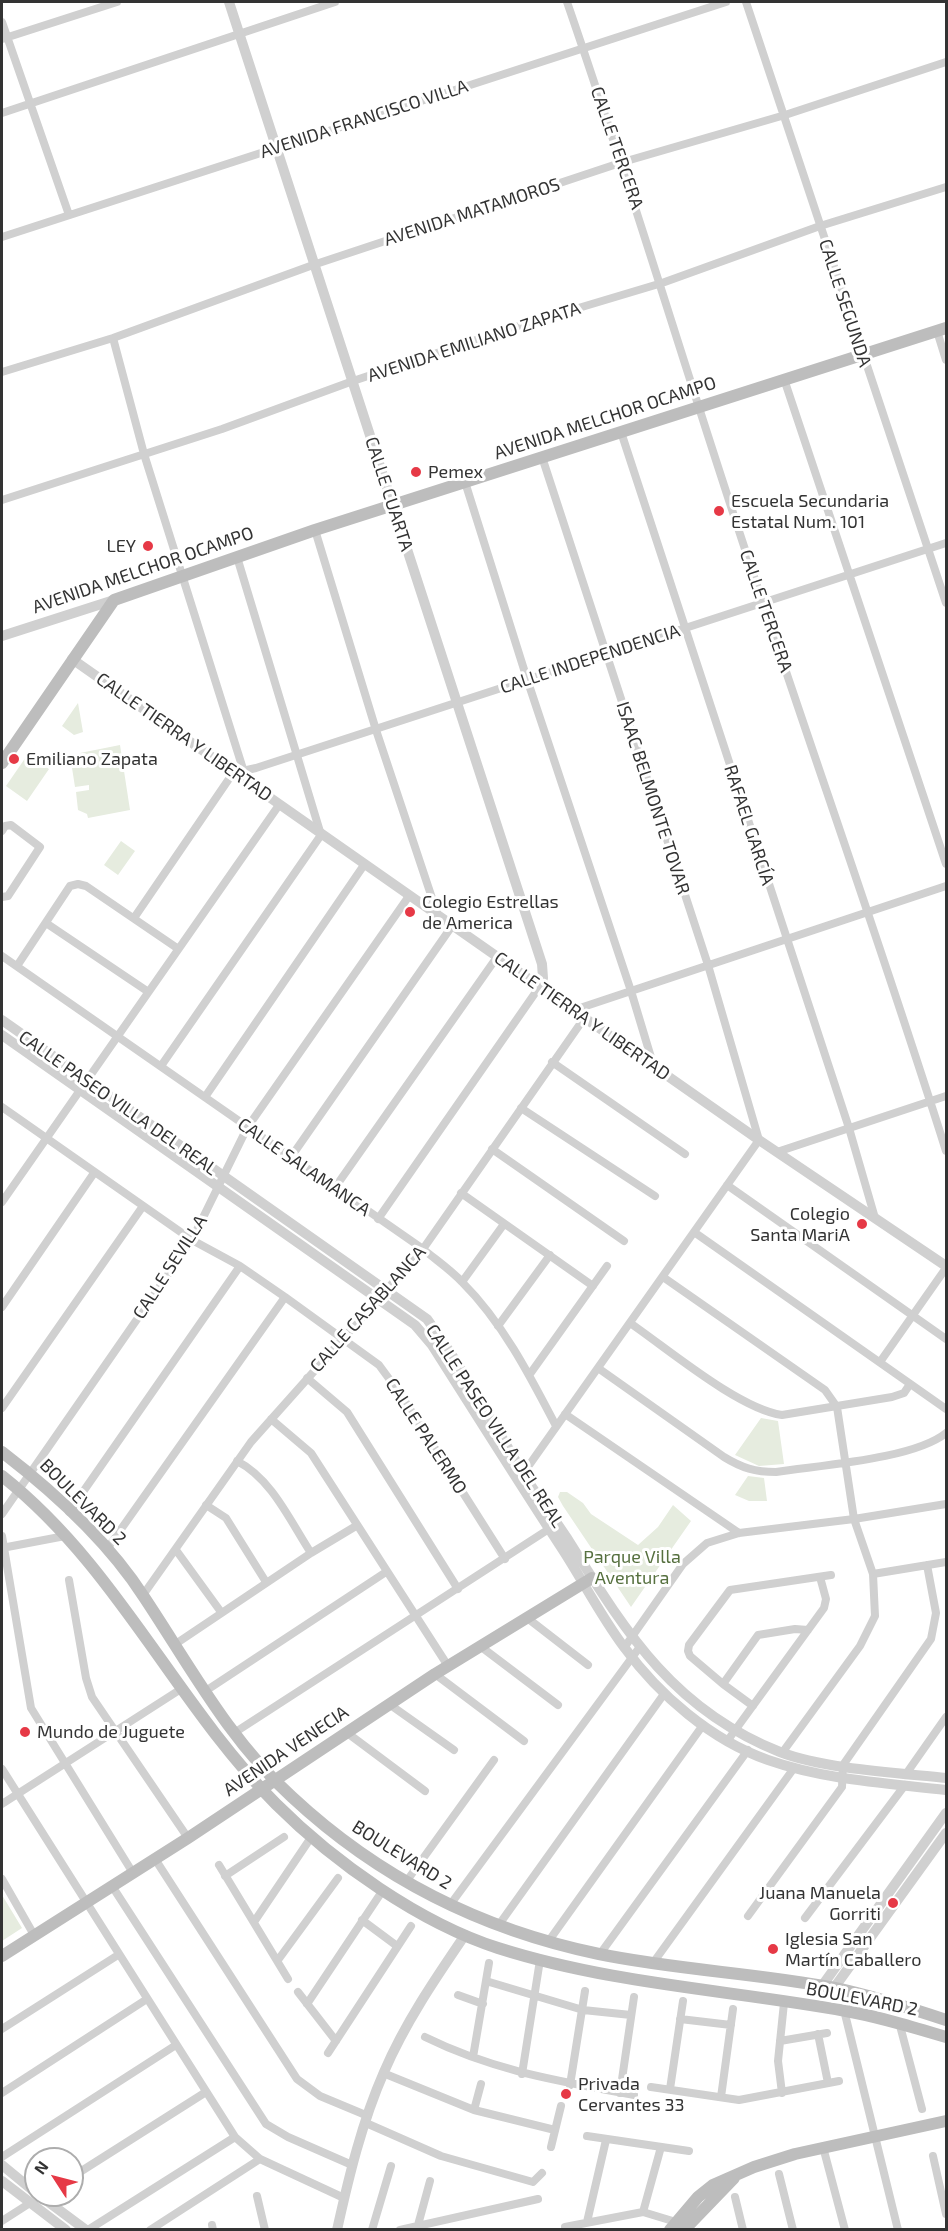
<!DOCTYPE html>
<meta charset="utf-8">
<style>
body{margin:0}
#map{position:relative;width:948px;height:2231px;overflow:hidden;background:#fff;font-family:"Exo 2",sans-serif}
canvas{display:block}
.frame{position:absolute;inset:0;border:3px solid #333;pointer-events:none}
.north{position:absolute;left:24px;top:2147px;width:60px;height:60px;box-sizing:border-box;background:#fff;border:2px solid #adadad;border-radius:50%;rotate:306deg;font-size:16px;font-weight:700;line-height:24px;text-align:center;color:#333}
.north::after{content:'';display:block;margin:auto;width:21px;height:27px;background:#e63946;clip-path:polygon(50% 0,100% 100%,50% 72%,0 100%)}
</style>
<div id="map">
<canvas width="948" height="2231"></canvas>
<div class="frame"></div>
<div class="north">N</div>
</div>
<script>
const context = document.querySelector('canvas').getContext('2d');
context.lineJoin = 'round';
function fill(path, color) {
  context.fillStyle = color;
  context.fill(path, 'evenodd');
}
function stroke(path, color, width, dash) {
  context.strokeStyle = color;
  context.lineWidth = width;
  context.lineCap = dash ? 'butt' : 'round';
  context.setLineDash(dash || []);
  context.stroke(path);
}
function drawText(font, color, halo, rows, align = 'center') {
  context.font = font + ' "Exo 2",sans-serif';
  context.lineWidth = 6;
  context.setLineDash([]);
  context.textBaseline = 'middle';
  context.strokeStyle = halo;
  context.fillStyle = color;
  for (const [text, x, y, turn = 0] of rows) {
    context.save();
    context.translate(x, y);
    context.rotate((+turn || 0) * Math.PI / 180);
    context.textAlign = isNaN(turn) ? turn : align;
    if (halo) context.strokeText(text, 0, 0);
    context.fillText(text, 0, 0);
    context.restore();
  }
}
fill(new Path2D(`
 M78 703 83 732 74 735 62 726Z
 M120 745 130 810 88 818 87 814 78 810 76 792 89 790V785L75 787 70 755Z
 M28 754 49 769 27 801 6 786Z
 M121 841 135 851 118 875 104 865Z
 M761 1418 778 1421 784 1464 759 1466 735 1455Z
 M748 1476 764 1478 767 1501H749L735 1495Z
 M560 1492H567L583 1503 591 1514 638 1545 658 1527 673 1505 691 1521 631 1607 563 1506 558 1497Z
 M2 1895 22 1928 2 1941Z`), '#e6ecdf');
stroke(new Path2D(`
 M567 2C636 201 695 403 763 603 824 786 888 967 946 1151
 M746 2 946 603
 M2 22 69 215
 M2 39 117 2
 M2 113 335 2
 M2 237 726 2
 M937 331 946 360
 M113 338 144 454 243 769
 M2 372 113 338 313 265 623 162 785 115 946 62
 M784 379 946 864
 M621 432 849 1128 875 1218
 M465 482 527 679 631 991 653 1064
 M2 500 222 429 353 381 515 327 662 283 820 226 946 187
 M315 530 376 730 438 916
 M2 831 5 826 11 825 40 847 8 896 2 897
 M134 918 233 773 256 768 946 543
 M46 923 147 991
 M2 956 423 1249C436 1260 451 1270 462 1282 503 1323 530 1376 556 1426
 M17 966 70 886 78 884 86 886 177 948
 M574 1010 946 886
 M552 1062 685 1154
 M161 1066 321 835 237 557
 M205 1097 364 865
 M2 1107 192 1240 240 1266 285 1297 379 1365 401 1395 505 1559
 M521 1108 655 1196
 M492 1149 624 1241
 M777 1152 946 1096
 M291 1157 452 926
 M727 1185 946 1339
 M334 1189 497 957
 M461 1193 593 1286
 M2 1202 279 805
 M378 1219 540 986
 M694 1232 946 1409
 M663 1277 825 1390 837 1407 854 1519 873 1574 875 1616 860 1646 782 1753
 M462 1282 504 1224
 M2 1307 94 1173
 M630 1323C668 1349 739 1409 782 1415L892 1397 904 1393 910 1384
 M498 1326 550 1255
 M880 1362 946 1268
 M598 1368 724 1457C742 1468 755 1472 776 1472 821 1465 914 1459 946 1433
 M530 1374 607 1266
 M307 1378 347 1412 458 1589
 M2 1408 143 1206
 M565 1414 739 1533
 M271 1419 311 1453 448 1666
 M237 1461C272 1479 290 1521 311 1553
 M520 1478 759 1140 708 965 542 457
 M206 1505 226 1518 266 1582
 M69 1512 240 1266
 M2 1514 192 1240 247 1128 409 896
 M2 1536 31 1708 133 1873
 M2 1548 65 1536
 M107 1549 285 1297
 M176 1550 221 1612
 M873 1574 946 1562
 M69 1580 86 1678 92 1697 188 1838
 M143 1595 251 1442 423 1249 585 1017
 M526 1617 588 1665
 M174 1645 311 1553 356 1526
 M480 1646 558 1705
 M624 1648 683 1564 707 1543 739 1533 854 1519 946 1504
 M435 1674 524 1741
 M723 1684 758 1635 795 1629 808 1630
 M204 1692 386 1572
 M389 1704 454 1750
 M753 1706 723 1684 690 1656 688 1651 689 1645 730 1590 831 1575
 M346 1732 425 1791
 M234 1733 552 1527
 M728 1740 824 1608 826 1599 820 1577
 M2 1769 235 2137 260 2159 344 2198
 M906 1774 946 1717
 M2 1804 181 1689
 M155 1859 297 2079 320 2096 368 2116
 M219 1865 288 1979
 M225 1876 284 1837
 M2 1879 34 1935
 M406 1882 494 1760
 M112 1886 266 2124 288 2137 352 2165
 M450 1905 639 1648
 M748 1916 842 1787 843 1765 931 1639 936 1613 927 1565
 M805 1918 905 1785
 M362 1920 397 1946
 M254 1922 312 1836
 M498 1926 664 1694
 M548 1942 703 1725
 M600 1954 748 1750
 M278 1960 338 1878
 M653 1963 794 1768
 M486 1981 583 2010 631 2015
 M298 1992 336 2041
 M458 1995 483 2004
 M307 2004 383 1890
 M844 2010 898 2230
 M680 2019 731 2025
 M899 2022 922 2109
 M2 2029 118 1955
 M818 2034 828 2083
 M425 2037C494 2071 559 2081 634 2095
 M780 2041 827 2033
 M328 2053 411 1926
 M473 2057 489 1963
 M383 2073 474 2110 555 2130
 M522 2074 540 1960
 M570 2085 585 1991
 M651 2087 739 2100 839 2081
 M670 2089 683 2001
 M2 2093 147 1999
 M620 2093 634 1997
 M782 2093 778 2061 784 2003
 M721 2097 733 2009
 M474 2110 481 2084
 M366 2123 441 2156 533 2182 542 2173
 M587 2136 689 2151
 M551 2147 561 2106
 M823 2147 845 2230
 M933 2156 946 2214
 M2 2157 176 2045
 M779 2174 793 2230
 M72 2177 206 2092
 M257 2196 265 2230
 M735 2197 743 2230
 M643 2212 661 2147
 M2 2221 30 2203
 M587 2222 606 2140
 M212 2225 213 2230
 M418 2225 430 2181
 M565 2227 643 2212 676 2222
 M88 2230 235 2137
 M150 2230 260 2159
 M372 2230 391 2166
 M400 2230 538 2199`), '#d0d0d0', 8);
stroke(new Path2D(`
 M229 2 542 964 543 978 540 986
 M2 636 114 600
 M72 659 759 1140 946 1266
 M2 1020 427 1319C462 1367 491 1419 521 1470 535 1493 552 1515 567 1538 626 1632 672 1709 780 1752 824 1769 899 1773 946 1778
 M2 1035 415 1325 432 1345C474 1411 516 1478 559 1544 581 1577 600 1615 624 1647 659 1695 711 1740 768 1760 825 1780 887 1783 946 1790
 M822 1986 946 1813
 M834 1988 946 1833
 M2 2165 36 2193
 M2 2181 66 2230
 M39 2195 86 2230
 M337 2230C349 2176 362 2122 384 2072 405 2023 435 1979 465 1935`), '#d0d0d0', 10);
stroke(new Path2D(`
 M2 763 114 600 315 530 946 328
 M2 1452C54 1492 108 1541 144 1597 190 1666 229 1740 292 1797 379 1878 483 1930 599 1954 677 1970 757 1973 835 1988 873 1996 910 2008 946 2020
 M2 1476C118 1568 174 1701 276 1804 334 1862 420 1923 498 1948 611 1984 730 1990 846 2011 880 2017 913 2027 946 2037
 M2 1956 188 1838 435 1674 592 1578
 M670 2230 698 2197 713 2185 754 2167 795 2154 946 2121
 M684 2230 734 2178`), '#bdbdbd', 12);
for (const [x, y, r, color] of [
 [416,472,6,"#e63946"],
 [719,511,6,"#e63946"],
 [148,546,6,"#e63946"],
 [14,759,6,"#e63946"],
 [410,912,6,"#e63946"],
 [862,1224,6,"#e63946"],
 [25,1732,6,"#e63946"],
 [893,1903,6,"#e63946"],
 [773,1949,6,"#e63946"],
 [566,2094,6,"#e63946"]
]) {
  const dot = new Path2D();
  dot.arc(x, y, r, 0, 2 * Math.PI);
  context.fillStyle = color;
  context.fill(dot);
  stroke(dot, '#fff', 2);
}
drawText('18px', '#333', '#fff', [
 ["AVENIDA FRANCISCO VILLA",364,119,-18],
 ["CALLE TERCERA",617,148,71],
 ["AVENIDA MATAMOROS",472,212,-18],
 ["CALLE SEGUNDA",845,303,72],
 ["AVENIDA EMILIANO ZAPATA",474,342,-18],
 ["AVENIDA MELCHOR OCAMPO",605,418,-18],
 ["CALLE CUARTA",389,494,72],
 ["AVENIDA MELCHOR OCAMPO",143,570,-19],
 ["CALLE TERCERA",766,611,71],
 ["CALLE INDEPENDENCIA",590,659,-18],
 ["CALLE TIERRA Y LIBERTAD",184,737,35],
 ["ISAAC BELMONTE TOVAR",653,798,72],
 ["RAFAEL GARCÍA",749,825,72],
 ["CALLE TIERRA Y LIBERTAD",582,1016,35],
 ["CALLE PASEO VILLA DEL REAL",118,1103,35],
 ["CALLE SALAMANCA",304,1167,35],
 ["CALLE SEVILLA",170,1267,-57],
 ["CALLE CASABLANCA",368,1309,-48],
 ["CALLE PASEO VILLA DEL REAL",495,1426,57],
 ["CALLE PALERMO",426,1436,57],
 ["BOULEVARD 2",83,1502,45],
 ["AVENIDA VENECIA",286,1751,-34],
 ["BOULEVARD 2",402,1855,32],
 ["BOULEVARD 2",862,1999,11]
]);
drawText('18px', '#333', '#fff', [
 ["Pemex",428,472],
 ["Escuela Secundaria",731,501],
 ["Estatal Num. 101",731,522],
 ["LEY",136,546,"right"],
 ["Emiliano Zapata",26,759],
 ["Colegio Estrellas",422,902],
 ["de America",422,923],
 ["Colegio",850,1214,"right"],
 ["Santa MariA",850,1235,"right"],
 ["Mundo de Juguete",37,1732],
 ["Juana Manuela",881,1893,"right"],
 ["Gorriti",881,1914,"right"],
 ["Iglesia San",785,1939],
 ["Martín Caballero",785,1960],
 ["Privada",578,2084],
 ["Cervantes 33",578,2105]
], 'left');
drawText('18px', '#56703f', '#fff', [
 ["Parque Villa",632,1557],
 ["Aventura",632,1578]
]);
</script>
